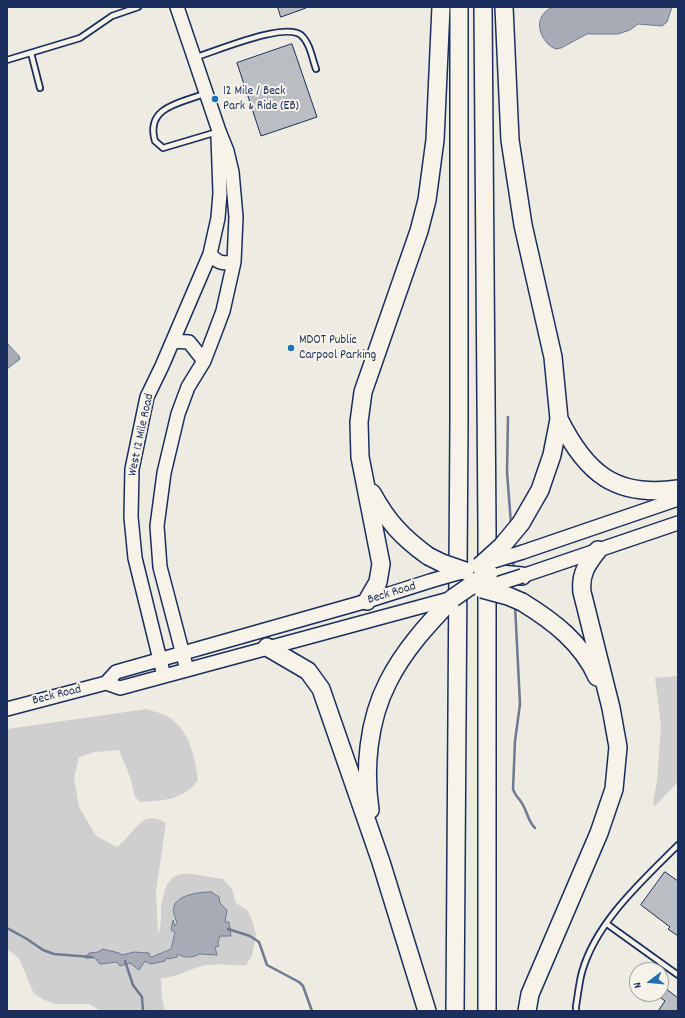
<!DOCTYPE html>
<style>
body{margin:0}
#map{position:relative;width:685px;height:1018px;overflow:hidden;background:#eeebe2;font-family:Dekko,sans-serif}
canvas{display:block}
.frame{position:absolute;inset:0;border:8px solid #1b2f5e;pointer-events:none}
.north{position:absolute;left:629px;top:962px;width:40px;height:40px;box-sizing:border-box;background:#f7f3e8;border:1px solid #9fa5b1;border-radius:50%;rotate:254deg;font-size:11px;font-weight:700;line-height:16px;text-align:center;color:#1b2f5e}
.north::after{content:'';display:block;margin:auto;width:14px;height:18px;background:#1f6fb2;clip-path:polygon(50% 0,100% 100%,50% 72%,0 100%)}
</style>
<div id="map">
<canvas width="685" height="1018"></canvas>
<div class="frame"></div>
<div class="north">N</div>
</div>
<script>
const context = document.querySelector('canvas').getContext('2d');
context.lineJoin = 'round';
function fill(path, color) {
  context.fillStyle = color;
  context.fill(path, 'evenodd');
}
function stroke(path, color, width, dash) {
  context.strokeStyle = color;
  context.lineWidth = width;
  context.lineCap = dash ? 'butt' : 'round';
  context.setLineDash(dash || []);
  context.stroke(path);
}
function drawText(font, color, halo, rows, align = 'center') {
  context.font = font + ' Dekko,sans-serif';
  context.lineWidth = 4;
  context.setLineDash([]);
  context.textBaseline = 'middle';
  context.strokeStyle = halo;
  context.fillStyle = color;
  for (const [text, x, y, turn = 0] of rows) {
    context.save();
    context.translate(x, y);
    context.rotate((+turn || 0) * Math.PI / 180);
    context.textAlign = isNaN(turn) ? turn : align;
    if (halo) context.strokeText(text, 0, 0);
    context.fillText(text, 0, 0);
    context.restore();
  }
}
fill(new Path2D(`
 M678 676V782L655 806 653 803 657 780 661 726 655 678Z
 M147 709C154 712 163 713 170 718 190 732 195 757 198 780 182 801 165 800 140 802L135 797 130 777 119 750 95 752 79 757 74 778 79 807 96 836 117 847C134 835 141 807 166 823L156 892 158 934C161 928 161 917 161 910 166 861 187 874 223 879L232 889 236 903 248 911 253 923 256 934 252 956 246 965C233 966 220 963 206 965 191 968 176 978 161 978L162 998 165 1011H101L89 1004H56L44 1000 34 994 19 958 7 949V729ZM211 892 219 897 220 903 227 910 224 922 229 923 231 936H220L218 942 219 946 215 947 217 955 199 954C194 958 183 958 179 954L177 957 169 959 166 958 165 961H160L159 954 172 948V941L175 932 171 930 173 920 175 926 177 923C176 919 175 918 174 914 169 895 199 892 211 892Z`), '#cfcfcf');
const water = new Path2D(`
 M552 7H672L667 22 662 26 638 24 630 30 618 34H587L561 48 556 49C544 45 535 27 542 16 544 12 549 9 552 7Z
 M7 343 19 356 20 359 7 369Z
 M211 892 219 897 220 903 227 910 225 922H229L231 936H220L218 942 219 946 215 947 217 955 199 954C194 958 183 958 178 954L177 957 168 959 166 958 165 961 151 964 145 961 139 970 130 963 120 966 117 962 100 964 95 958H85L89 953 98 952 103 949 119 953 122 955 134 952 149 953V956L152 957 171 949 175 932 171 930 173 920 175 926 177 923C176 920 175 918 174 914 169 895 199 892 211 892Z`);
fill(water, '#a6abb5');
stroke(water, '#6e7992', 1);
stroke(new Path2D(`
 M508 417 507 472 511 524
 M513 559 514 570
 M515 605 520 704 515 741 513 789C515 796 520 799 523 805 528 814 528 821 535 828
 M7 928 27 939 43 950 54 954 92 957
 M228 929 250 936 259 942 267 965 299 982 303 986 312 1011
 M125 961 133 985 142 997 143 1011`), '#6e7992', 2.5);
const building = new Path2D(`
 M278 7H306V8L281 17Z
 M292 44 317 117 261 136 237 63Z
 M665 872 678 881V936L668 929 670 927 641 905Z
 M661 985 678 998V1011H658L665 1001 661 998Z`);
fill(building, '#babdc2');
stroke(building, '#1b2f5e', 1);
const lane = new Path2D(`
 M31 53 40 88
 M196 57C217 51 284 22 301 35 310 43 312 58 316 69
 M7 60 80 38 112 16 138 7
 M204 94C180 103 145 107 155 141L163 148 217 132
 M607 924 678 975
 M576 1011V1006C578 995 579 983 582 972 596 922 642 881 678 845`);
const secondary = new Path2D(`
 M177 7 219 131 227 151 232 172 236 217 234 262 223 311 214 335 204 361 188 387 178 414 164 473 157 526 160 567 187 670
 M210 254C218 263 222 264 234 262
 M173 341 189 342 204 361
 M523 552 678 499
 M522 576 678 523
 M164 676 135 558 131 517 132 469 147 397 162 366 210 254 218 218 220 193 218 137
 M106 683 116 672 367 601 430 581
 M7 709 106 683 120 688 453 598`);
const highway = new Path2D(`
 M483 7 487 529V1011
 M504 7 510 140 523 225 553 357 559 419 552 455 540 490 521 523
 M559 419C586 473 615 498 678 489
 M372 493C388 522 402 537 428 556
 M489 573 522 576
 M367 601 378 582 381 564 360 457 359 422 363 392 419 231 427 200 435 140 441 7
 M522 602C553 621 582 643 597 677
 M267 647 308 671 321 689 381 862 427 1011
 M370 810C364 769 368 721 388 682 404 650 428 624 453 598
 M455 1011 459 421V7
 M527 1011 530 994 599 833 614 789 618 747 611 708 582 592C580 574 587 564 598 550`);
stroke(lane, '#1b2f5e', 8);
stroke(secondary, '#1b2f5e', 16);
stroke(highway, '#1b2f5e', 20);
stroke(lane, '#f7f3e8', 4.5);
stroke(secondary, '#f7f3e8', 13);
stroke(highway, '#f7f3e8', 17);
const secondaryBridge = new Path2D(`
 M484 564 523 552
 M430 581 465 571
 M481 589 522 576`);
const highwayBridge = new Path2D(`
 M428 556 442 563 465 571
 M480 566 502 546 521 523
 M482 589 508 596 522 602
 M453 598 489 573`);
stroke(secondaryBridge, '#1b2f5e', 16, []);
stroke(highwayBridge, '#1b2f5e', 20, []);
stroke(secondaryBridge, '#f7f3e8', 13);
stroke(highwayBridge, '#f7f3e8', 17);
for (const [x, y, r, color] of [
 [215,99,4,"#1f6fb2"],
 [291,348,4,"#1f6fb2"]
]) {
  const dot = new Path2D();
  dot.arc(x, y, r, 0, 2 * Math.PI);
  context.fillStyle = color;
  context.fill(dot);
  stroke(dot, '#f7f3e8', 1.5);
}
drawText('13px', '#1b2f5e', '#f7f3e8', [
 ["12 Mile / Beck",223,92],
 ["Park & Ride (EB)",223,107],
 ["MDOT Public",299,341],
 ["Carpool Parking",299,356]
], 'left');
drawText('13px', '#1b2f5e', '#f7f3e8', [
 ["West 12 Mile Road",142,435,-78],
 ["Beck Road",392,594,-17],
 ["Beck Road",57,696,-14]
]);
</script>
